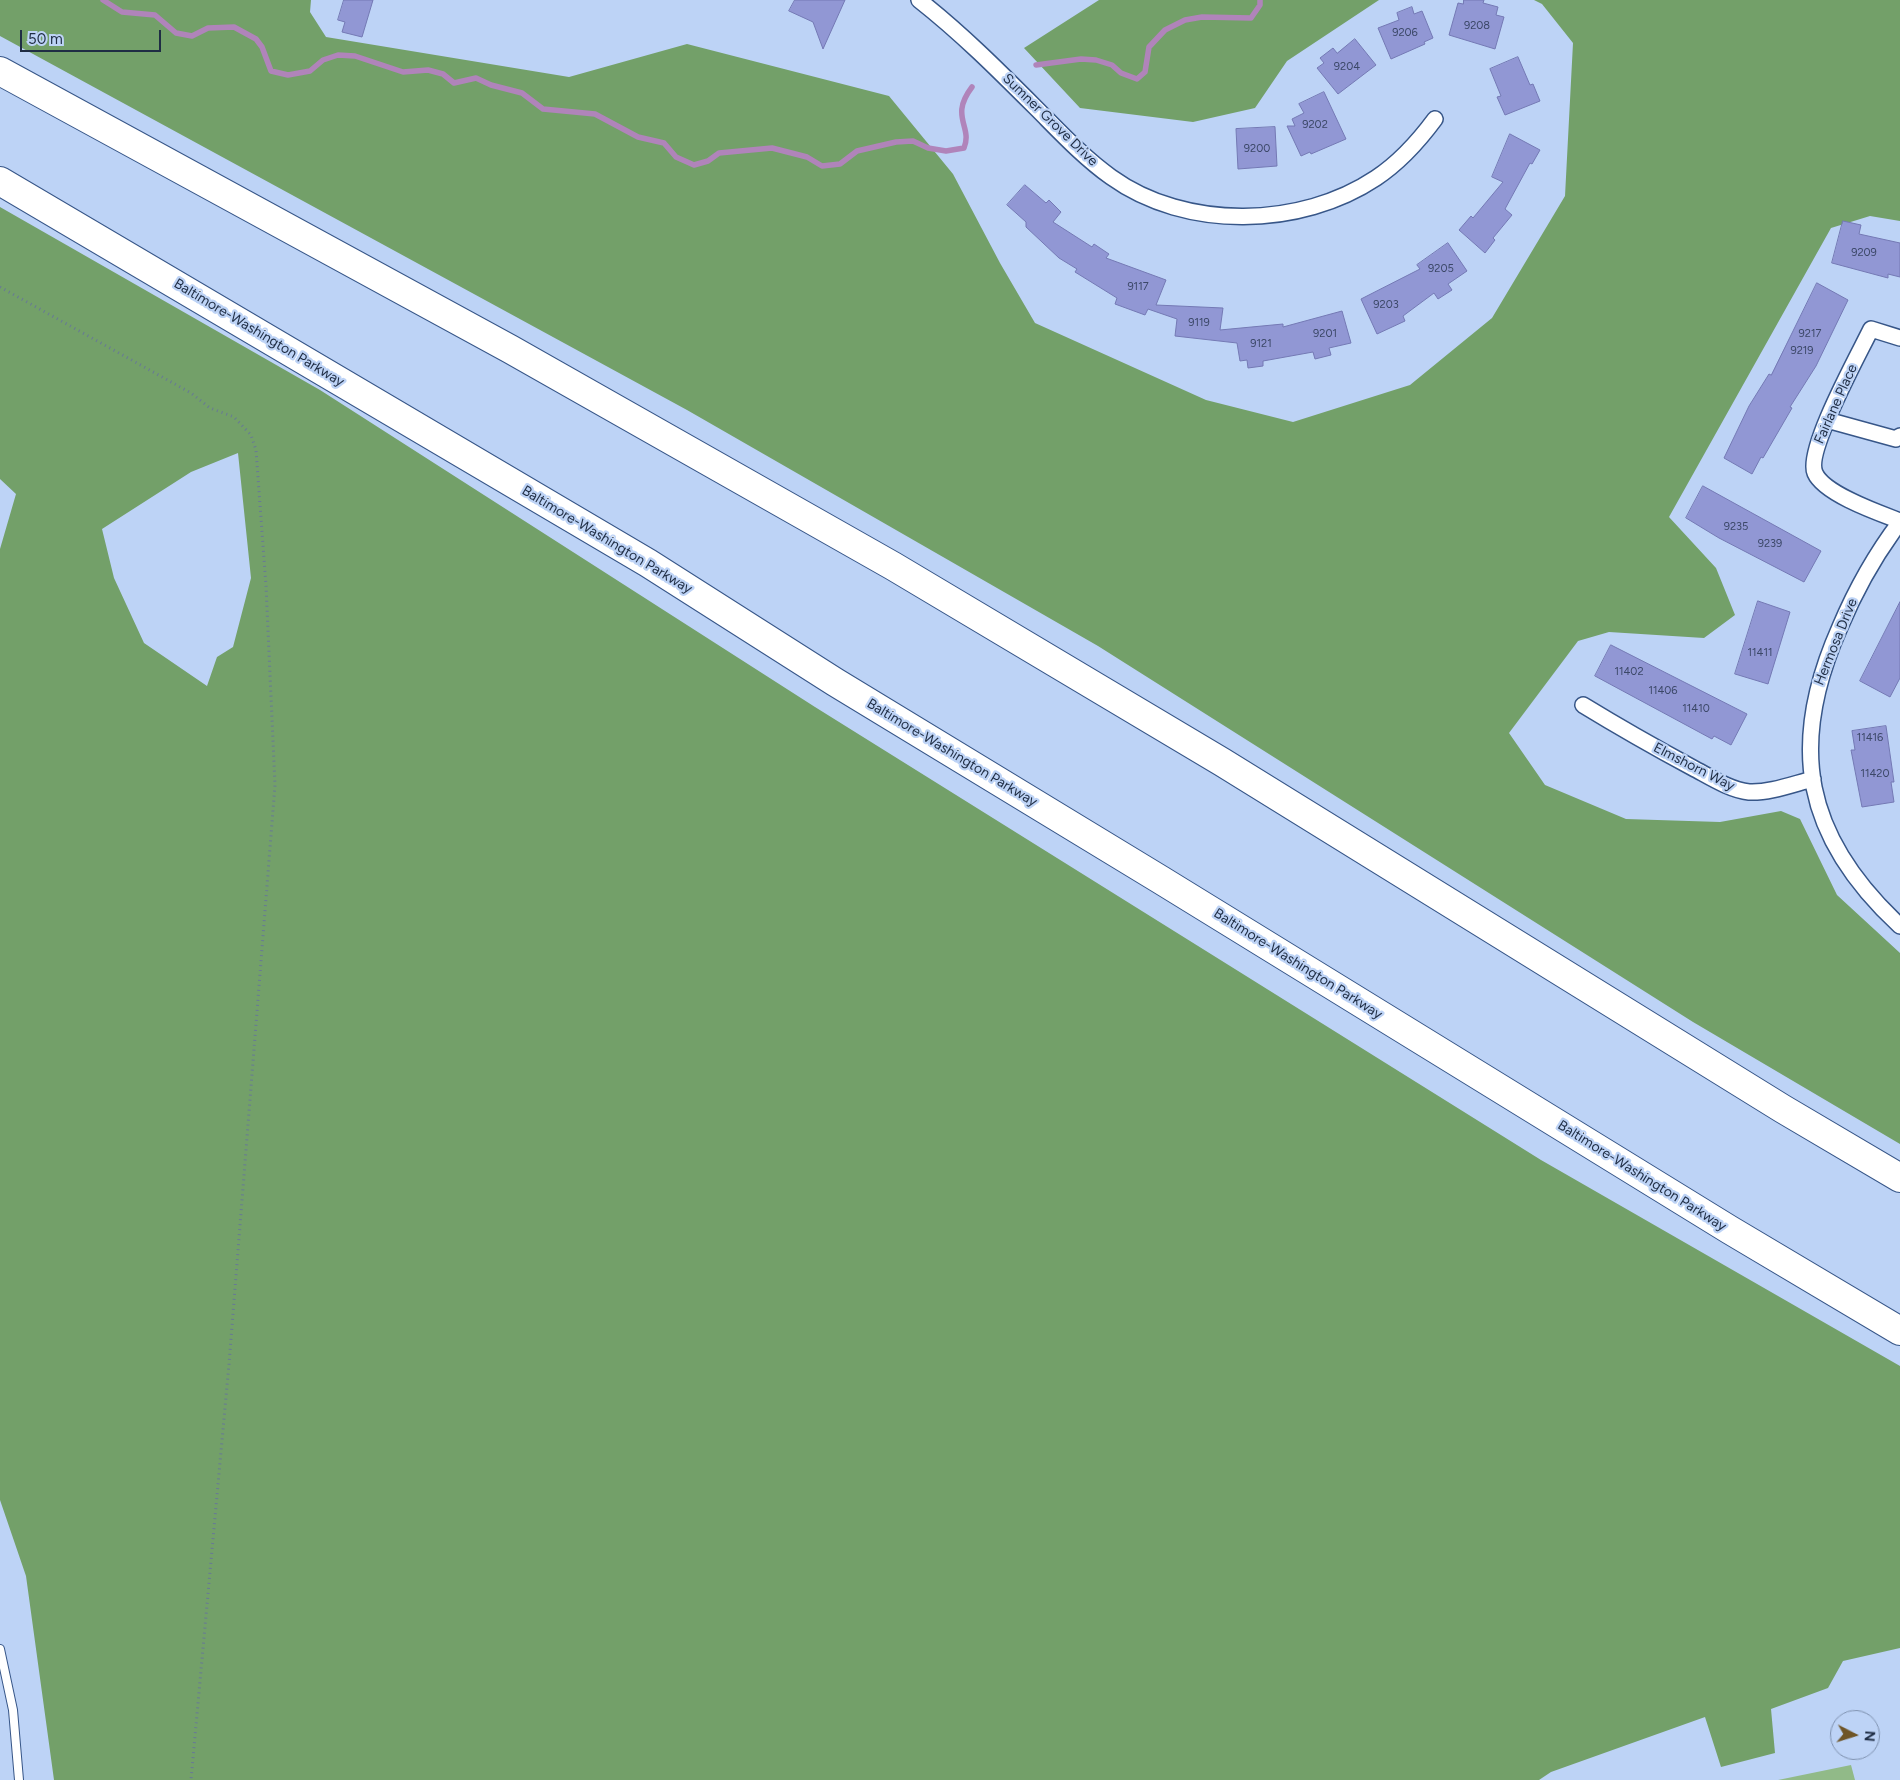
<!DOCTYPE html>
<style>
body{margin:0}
#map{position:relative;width:1900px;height:1780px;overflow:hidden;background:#bdd3f6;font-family:Figtree,sans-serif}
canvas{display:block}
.north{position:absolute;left:1830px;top:1710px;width:50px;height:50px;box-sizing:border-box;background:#bdd3f6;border:1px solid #7e91af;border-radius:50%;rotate:95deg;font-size:14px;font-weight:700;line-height:20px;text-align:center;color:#1f2d44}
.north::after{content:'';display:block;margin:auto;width:18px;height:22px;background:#6f5527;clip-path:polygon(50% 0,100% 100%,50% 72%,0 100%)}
.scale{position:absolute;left:20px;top:30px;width:141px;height:22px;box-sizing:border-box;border:2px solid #1f2d44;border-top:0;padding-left:6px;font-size:15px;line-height:18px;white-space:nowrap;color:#1f2d44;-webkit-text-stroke:4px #bdd3f6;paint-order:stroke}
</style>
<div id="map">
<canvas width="1900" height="1780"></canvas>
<div class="north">N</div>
<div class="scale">50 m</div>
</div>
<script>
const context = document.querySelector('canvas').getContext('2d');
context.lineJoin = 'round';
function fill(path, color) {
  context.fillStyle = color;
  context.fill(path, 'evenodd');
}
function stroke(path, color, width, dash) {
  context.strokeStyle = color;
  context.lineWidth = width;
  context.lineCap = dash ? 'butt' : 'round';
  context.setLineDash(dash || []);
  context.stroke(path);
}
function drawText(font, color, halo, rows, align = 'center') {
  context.font = font + ' Figtree,sans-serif';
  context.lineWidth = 4.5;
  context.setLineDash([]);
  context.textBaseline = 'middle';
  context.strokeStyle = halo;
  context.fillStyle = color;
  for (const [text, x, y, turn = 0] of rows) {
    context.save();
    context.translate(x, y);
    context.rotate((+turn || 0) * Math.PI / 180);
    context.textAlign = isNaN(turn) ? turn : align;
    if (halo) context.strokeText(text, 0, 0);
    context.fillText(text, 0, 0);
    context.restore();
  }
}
fill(new Path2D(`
 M1851 1765 1855 1780H1778Z`), '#91ba88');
fill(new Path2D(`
 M0 0H311L310 12 326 37 569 77 687 44 889 96 953 174 1000 263 1035 323 1206 400 1293 422 1410 385 1492 318 1565 196 1573 43 1542 4 1534 0H1900V221L1870 216 1831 228 1669 517 1716 568 1735 615 1704 638 1609 632 1578 641 1509 733 1545 785 1626 819 1720 822 1781 811 1800 819 1837 895 1900 953V1144L1693 1022 1098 646 687 410 0 36Z
 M1099 0H1379L1287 61 1255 108 1193 122 1080 108 1024 48Z
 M0 207 320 390 815 707 1541 1160 1900 1366V1648L1843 1661 1828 1688 1771 1709 1775 1753 1721 1767 1705 1717 1551 1772 1539 1780H54L26 1576 0 1500V549L16 494 0 479ZM238 453 251 578 233 647 217 657 207 686 144 643 114 578 102 529 191 472Z`), '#73a069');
stroke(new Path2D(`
 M103 0 122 12 155 15 176 33 192 36 208 28 234 27 256 39 262 47 271 71 288 75 310 71 323 60 338 55 355 56 403 72 428 70 443 74 454 83 476 78 491 85 522 93 543 109 595 114 638 137 664 143 676 157 694 165 708 161 719 153 772 148 807 157 822 166 840 164 857 151 896 142 913 141 928 148 946 151 964 148C973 126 949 117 972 87
 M1036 65 1081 59 1096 60 1112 65 1121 73 1137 79 1145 72 1149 47 1165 30 1185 20 1202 17 1251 18 1260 5V0`), '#b084ba', 5.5);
const building = new Path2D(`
 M344 0H373L362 37 342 32 345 22 338 20Z
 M795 0H845L823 49 813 22 789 11Z
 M1464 0H1484L1483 3 1498 7 1496 15 1504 17 1495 49 1449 35 1458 3 1463 4Z
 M1412 7 1414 14 1422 11 1433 38 1424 42 1425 44 1391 59 1378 28 1399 20 1397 13Z
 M1355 39 1376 65 1338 94 1317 68 1324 63 1320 58 1333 48 1337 53Z
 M1518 57 1530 85 1533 84 1540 101 1505 115 1497 97 1501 96 1490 69Z
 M1324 92 1346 139 1311 154 1310 152 1301 156 1287 126H1295L1292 119 1304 113 1299 104Z
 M1275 127 1277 166 1238 169 1236 129Z
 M1510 134 1540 150 1532 164 1530 163 1505 209 1512 215 1493 238 1495 240 1485 253 1459 230 1471 216 1473 218 1503 182 1492 177Z
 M1025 185 1046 203 1049 200 1061 212 1053 222 1092 247 1094 244 1109 254 1106 258 1166 280 1156 305 1223 308 1220 330 1283 324V327L1342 311 1351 343 1329 348 1331 355 1315 359 1313 352 1263 361V366L1248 368 1247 360 1240 361 1237 343 1175 336 1177 319 1148 309 1145 315 1115 304 1117 298 1075 272 1077 269 1059 258 1026 227V222L1007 205Z
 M1843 221 1861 225 1859 234 1900 243V277L1888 274V278L1832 263Z
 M1448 243 1467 271 1448 284 1452 290 1438 299 1434 293 1403 316 1405 321 1377 334 1361 299 1420 269 1417 265Z
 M1817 283 1848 300 1816 366 1790 407 1792 408 1763 458 1761 457 1752 474 1724 458 1749 406 1769 374 1771 375Z
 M1703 486 1821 551 1804 582 1719 538 1686 518Z
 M1758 601 1790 612 1768 684 1735 674Z
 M1900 602V678L1890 697 1860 681Z
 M1611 645 1747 714 1731 745 1714 736 1712 739 1595 676Z
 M1886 726 1894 782H1891L1894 802 1862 807 1851 750H1855L1852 731Z`);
fill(building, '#9197d4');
stroke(building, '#7479b4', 1);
const lane = new Path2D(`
 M0 1649 13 1710 19 1780`);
const street = new Path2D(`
 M919 0C961 33 998 70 1036 108 1060 132 1083 157 1111 177 1186 231 1301 228 1376 178 1400 162 1418 142 1435 119
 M1900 338 1871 329C1859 354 1805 451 1815 473 1824 494 1879 513 1900 521
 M1827 420 1896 439 1900 436
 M1900 522C1875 555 1856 589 1840 627 1787 746 1804 837 1900 926
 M1583 705C1619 727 1656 748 1693 768 1710 777 1730 790 1749 792 1770 793 1793 784 1813 779`);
const highway = new Path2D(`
 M0 71 510 349 893 566 1222 762 1783 1109 1900 1178
 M0 181 648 563 835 682 1161 880 1730 1230 1900 1331`);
stroke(lane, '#375688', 10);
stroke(street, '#375688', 18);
stroke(highway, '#375688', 30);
stroke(new Path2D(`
 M0 287 191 393 210 408 234 417 251 435 256 450 266 586 275 785 229 1364 191 1780`), '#687996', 3, [1, 4]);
stroke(lane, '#fff', 8);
stroke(street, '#fff', 15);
stroke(highway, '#fff', 28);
drawText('11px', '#3c4868', null, [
 ["9208",1477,26],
 ["9206",1405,33],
 ["9204",1347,67],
 ["9202",1315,125],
 ["9200",1257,149],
 ["9209",1864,253],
 ["9205",1441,269],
 ["9117",1138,287],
 ["9203",1386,305],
 ["9119",1199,323],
 ["9201",1325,334],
 ["9217",1810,334],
 ["9121",1261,344],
 ["9219",1802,351],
 ["9235",1736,527],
 ["9239",1770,544],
 ["11411",1760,653],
 ["11402",1629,672],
 ["11406",1663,691],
 ["11410",1696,709],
 ["11416",1870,738],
 ["11420",1875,774]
]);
drawText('14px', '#1f2d44', '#bdd3f6', [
 ["Sumner Grove Drive",1050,120,44],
 ["Baltimore-Washington Parkway",259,333,31],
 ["Fairlane Place",1836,404,-66],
 ["Baltimore-Washington Parkway",607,540,31],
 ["Hermosa Drive",1836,642,-68],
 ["Baltimore-Washington Parkway",952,753,31],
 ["Elmshorn Way",1694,767,27],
 ["Baltimore-Washington Parkway",1298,964,32],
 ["Baltimore-Washington Parkway",1642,1176,32]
]);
</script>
